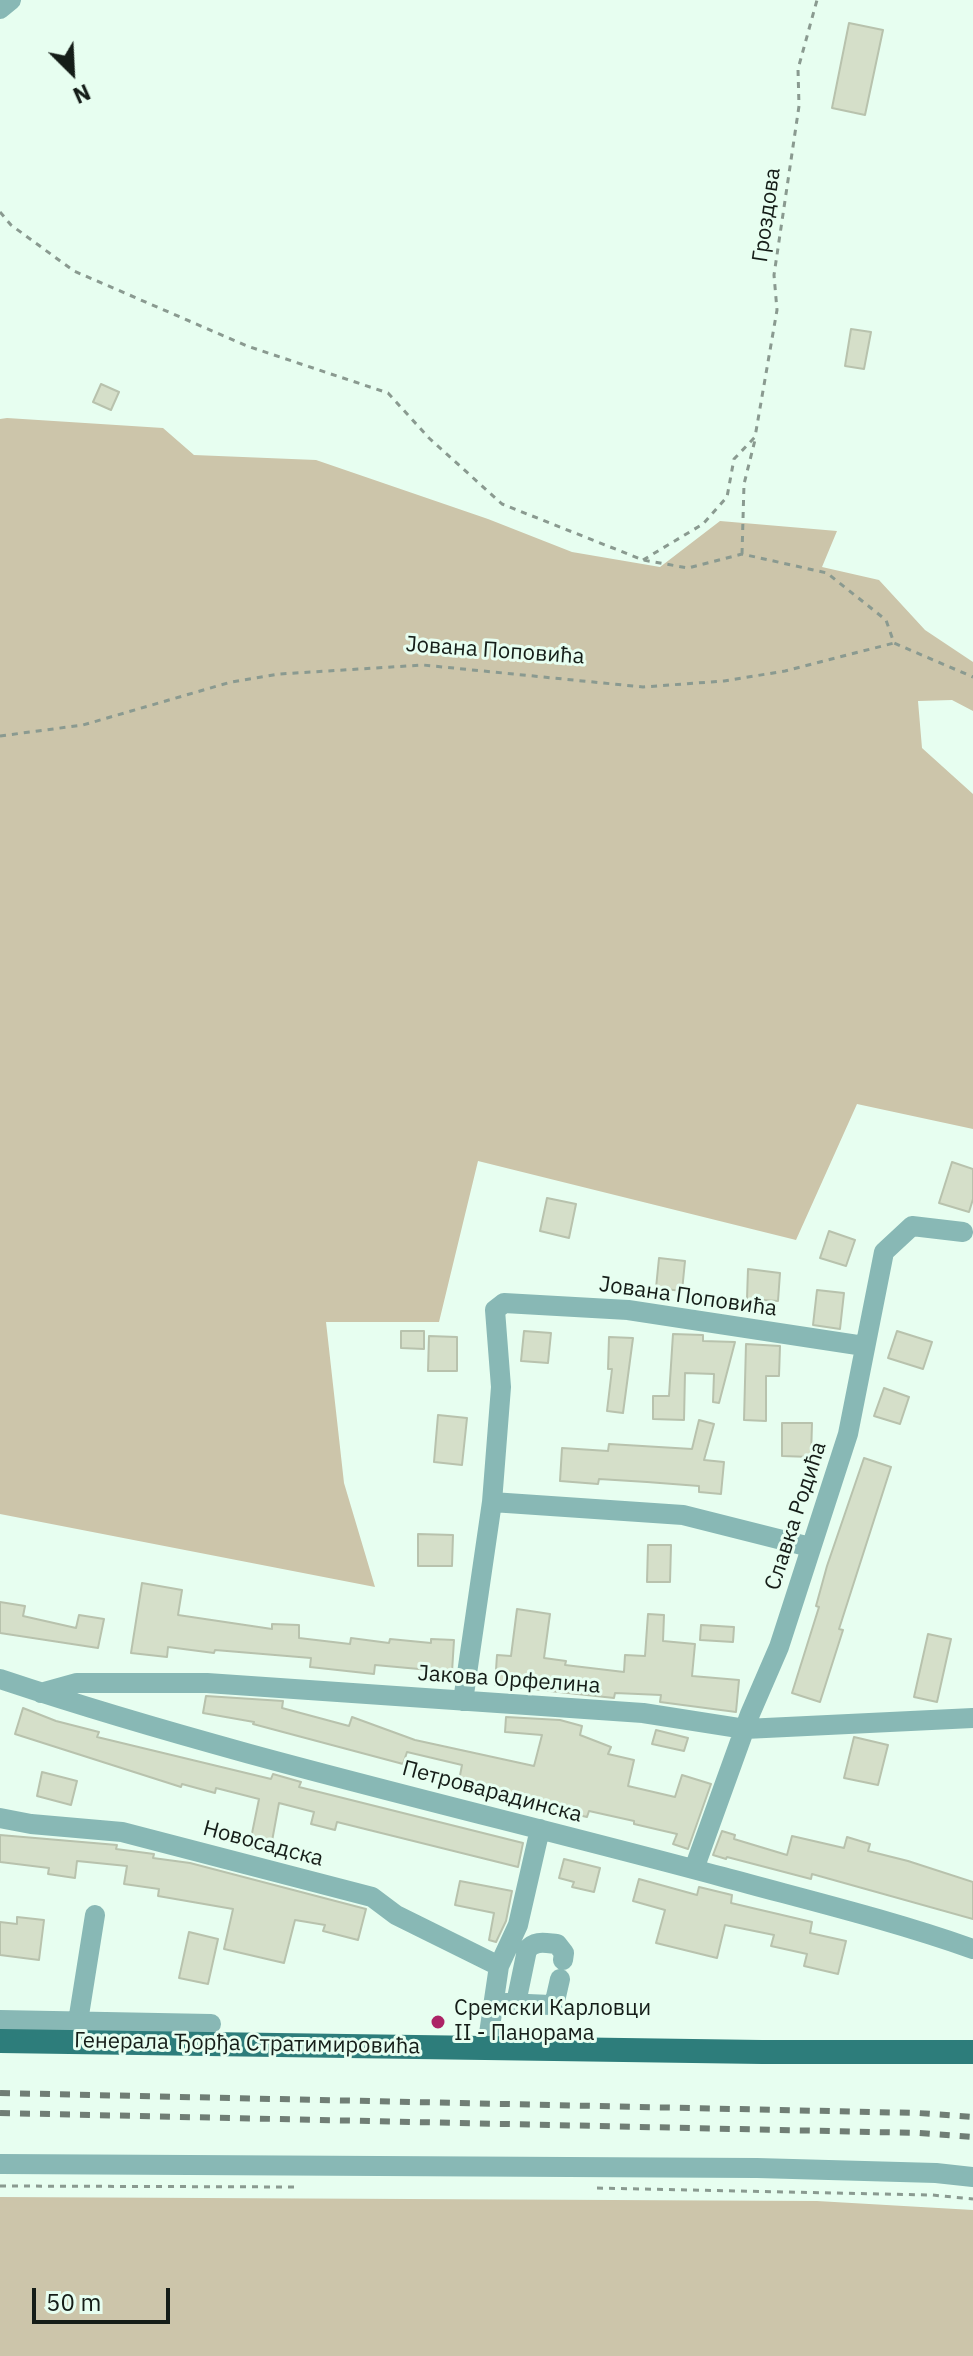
<!DOCTYPE html>
<meta charset="utf-8">
<style>
body{margin:0}
#map{position:relative;width:973px;height:2356px;overflow:hidden;background:#e7fef0;font-family:"IBM Plex Sans",sans-serif}
canvas{display:block}
.north{position:absolute;left:32px;top:32px;width:80px;height:80px;-webkit-text-stroke:6px #e7fef0;paint-order:stroke;rotate:156deg;font-size:22px;font-weight:700;line-height:32px;text-align:center;color:#151d18}
.north::after{content:'';display:block;margin:auto;width:28px;height:36px;background:#151d18;clip-path:polygon(50% 0,100% 100%,50% 72%,0 100%)}
.scale{position:absolute;left:32px;top:2288px;width:138px;height:36px;box-sizing:border-box;border:4px solid #151d18;border-top:0;padding-left:10px;font-size:24px;line-height:28px;white-space:nowrap;color:#151d18;-webkit-text-stroke:6px #e7fef0;paint-order:stroke}
</style>
<div id="map">
<canvas width="973" height="2356"></canvas>
<div class="north">N</div>
<div class="scale">50 m</div>
</div>
<script>
const context = document.querySelector('canvas').getContext('2d');
context.lineJoin = 'round';
function fill(path, color) {
  context.fillStyle = color;
  context.fill(path, 'evenodd');
}
function stroke(path, color, width, dash) {
  context.strokeStyle = color;
  context.lineWidth = width;
  context.lineCap = dash ? 'butt' : 'round';
  context.setLineDash(dash || []);
  context.stroke(path);
}
function drawText(font, color, halo, rows, align = 'center') {
  context.font = font + ' "IBM Plex Sans",sans-serif';
  context.lineWidth = 6;
  context.setLineDash([]);
  context.textBaseline = 'middle';
  context.strokeStyle = halo;
  context.fillStyle = color;
  for (const [text, x, y, turn = 0] of rows) {
    context.save();
    context.translate(x, y);
    context.rotate((+turn || 0) * Math.PI / 180);
    context.textAlign = isNaN(turn) ? turn : align;
    if (halo) context.strokeText(text, 0, 0);
    context.fillText(text, 0, 0);
    context.restore();
  }
}
fill(new Path2D(`
 M7 418 163 428 194 455 316 460 488 519 572 552 660 567 720 521 837 531 822 567 879 580 925 630 973 662V711L952 700 918 701 922 748 973 794V1129L857 1104 796 1240 478 1161 439 1322H326L344 1483 375 1587 0 1514V419Z
 M0 2197 817 2201 973 2210V2356H0Z`), '#ccc5aa');
const building = new Path2D(`
 M849 23 883 30 865 115 832 108Z
 M851 329 871 332 864 369 845 366Z
 M101 384 119 392 111 410 93 402Z
 M952 1162 973 1169V1199L969 1212 939 1203Z
 M547 1198 576 1204 569 1238 540 1231Z
 M829 1231 855 1240 846 1266 820 1258Z
 M659 1258 685 1261 682 1291 656 1288Z
 M748 1269 780 1273 778 1301 747 1299Z
 M817 1290 844 1293 840 1329 813 1325Z
 M401 1331H424V1349L401 1348Z
 M524 1331 551 1333 548 1363 521 1361Z
 M897 1331 932 1342 923 1369 888 1358Z
 M673 1334 703 1335V1341L735 1342 719 1403 713 1402 714 1374 685 1373 684 1420 653 1419V1396H669Z
 M429 1336 457 1337V1371H428Z
 M609 1337 633 1338 623 1413 607 1411 612 1369H608Z
 M746 1344 780 1346 779 1376H766V1421L744 1420Z
 M884 1388 909 1397 900 1424 874 1416Z
 M438 1415 467 1418 462 1465 434 1462Z
 M699 1420 714 1424 704 1460 724 1462 721 1494 699 1492V1486L647 1482 599 1479 598 1484 560 1481 562 1448 608 1451 609 1444 692 1449Z
 M782 1423H812L811 1457 782 1456Z
 M864 1458 891 1467 839 1629 843 1630 820 1702 792 1693 819 1607 816 1606 827 1566Z
 M418 1534 453 1535 452 1566H418Z
 M648 1545H671L670 1582H647Z
 M142 1583 182 1590 178 1615 272 1629V1624L299 1625V1638L350 1644 351 1638 389 1643 390 1639 431 1643V1639L454 1640 452 1672 375 1665 374 1674 310 1667 311 1658 215 1650 214 1653 168 1647 167 1657 131 1653Z
 M0 1602 25 1606 23 1616 76 1628 79 1615 104 1619 98 1648 0 1633Z
 M517 1609 550 1614 544 1658 566 1661 565 1665 624 1672 625 1655 645 1656 648 1614 664 1615 663 1641 695 1644 692 1676 739 1680 736 1712 660 1702 661 1695 615 1693 614 1698 495 1685 497 1655 511 1656Z
 M701 1625 734 1627 733 1642 700 1640Z
 M928 1634 951 1639 937 1702 914 1697Z
 M206 1696 283 1701 282 1708 349 1726 352 1717 415 1740 534 1766 542 1735 505 1732 506 1717 560 1720 582 1726 580 1735 611 1747 608 1754 634 1760 628 1786 675 1797 682 1775 711 1784 688 1849 673 1844 677 1834 634 1824V1821L589 1811 587 1817 493 1796 494 1793 458 1786 462 1765 407 1752 403 1764 253 1724 254 1722 203 1713Z
 M23 1708 56 1721 99 1732 97 1737 271 1779 273 1774 301 1782 299 1787 523 1843 518 1867 337 1822 335 1830 311 1824 314 1812 279 1803 270 1852 249 1848 259 1799 216 1788 215 1793 182 1784 181 1787 15 1734Z
 M656 1730 688 1738 684 1751 652 1744Z
 M854 1737 888 1745 878 1785 844 1778Z
 M42 1772 77 1781 71 1805 37 1796Z
 M722 1831 735 1835 734 1839 787 1855 792 1836 844 1848 847 1837 870 1844 868 1851 908 1861 973 1882V1919L812 1874 811 1879 727 1857 726 1859 713 1855Z
 M0 1835 117 1845 116 1849 154 1854 153 1858 190 1863 366 1909 358 1940 323 1931 325 1925 295 1920 284 1963 224 1949 233 1909 158 1896 159 1889 124 1884 127 1866 77 1861 75 1878 48 1874 49 1868 0 1862Z
 M564 1859 600 1868 594 1892 572 1887 574 1882 559 1878Z
 M639 1879 697 1895 699 1887 732 1895 731 1903 812 1922 810 1933 846 1941 838 1974 804 1966 807 1954 771 1946 774 1935 725 1925 717 1958 656 1943 665 1910 633 1901Z
 M460 1881 512 1891 506 1921 496 1942 489 1940 494 1913 455 1905Z
 M17 1917 44 1920 39 1960 0 1955V1922L17 1924Z
 M189 1932 218 1939 208 1984 179 1978Z`);
fill(building, '#d5dfc9');
stroke(building, '#b8c2ad', 2);
stroke(new Path2D(`
 M0 212 11 225 74 271 247 346 388 393 429 438 502 504 643 560 688 568 742 554 827 573 886 620 894 643 973 677
 M742 554 744 484 755 440
 M643 560 703 524 727 497 734 459 755 437 777 310 774 275 799 106 798 69 817 0
 M0 736 83 725 231 682 279 674 423 665 643 687 724 681 785 671 894 643
 M0 2186 298 2187
 M597 2188 932 2195 973 2199`), '#8a9a90', 3, [6, 6]);
stroke(new Path2D(`
 M0 9 11 0
 M492 1502 683 1515 810 1547
 M0 1679C237 1758 482 1812 723 1877 807 1900 891 1920 973 1949
 M41 1693 77 1683H207L643 1713 745 1729 973 1718
 M463 1701 492 1502 501 1387 495 1310 504 1303 628 1310 864 1346
 M0 1818 31 1824 122 1832 372 1897 396 1915 499 1966 487 2047
 M694 1869 750 1714 779 1647 848 1434 884 1252 912 1226 963 1232
 M499 1966 518 1925 540 1829
 M506 2003 550 2005 555 2001 560 1979
 M516 2003 527 1950C535 1940 545 1943 557 1944L564 1953 563 1960
 M0 2020 211 2024
 M76 2034 95 1915
 M0 2164 757 2168 936 2173 973 2177`), '#88b8b5', 20);
stroke(new Path2D(`
 M0 2041 762 2052H973`), '#2d7d7b', 24);
stroke(new Path2D(`
 M0 2093 918 2113 973 2117
 M0 2113 919 2133 973 2137`), '#707e75', 6, [10, 10]);
for (const [x, y, r, color] of [
 [438,2022,8,"#ac2366"]
]) {
  const dot = new Path2D();
  dot.arc(x, y, r, 0, 2 * Math.PI);
  context.fillStyle = color;
  context.fill(dot);
  stroke(dot, '#e7fef0', 3);
}
drawText('22px', '#151d18', '#e7fef0', [
 ["Гроздова",767,215,-82],
 ["Јована Поповића",495,651,4],
 ["Јована Поповића",688,1297,8],
 ["Славка Родића",796,1516,-72],
 ["Јакова Орфелина",509,1680,4],
 ["Петроварадинска",492,1792,15],
 ["Новосадска",263,1844,15],
 ["Генерала Ђорђа Стратимировића",247,2044,1]
]);
drawText('22px', '#151d18', '#e7fef0', [
 ["Сремски Карловци",454,2009],
 ["II - Панорама",454,2034]
], 'left');
</script>
